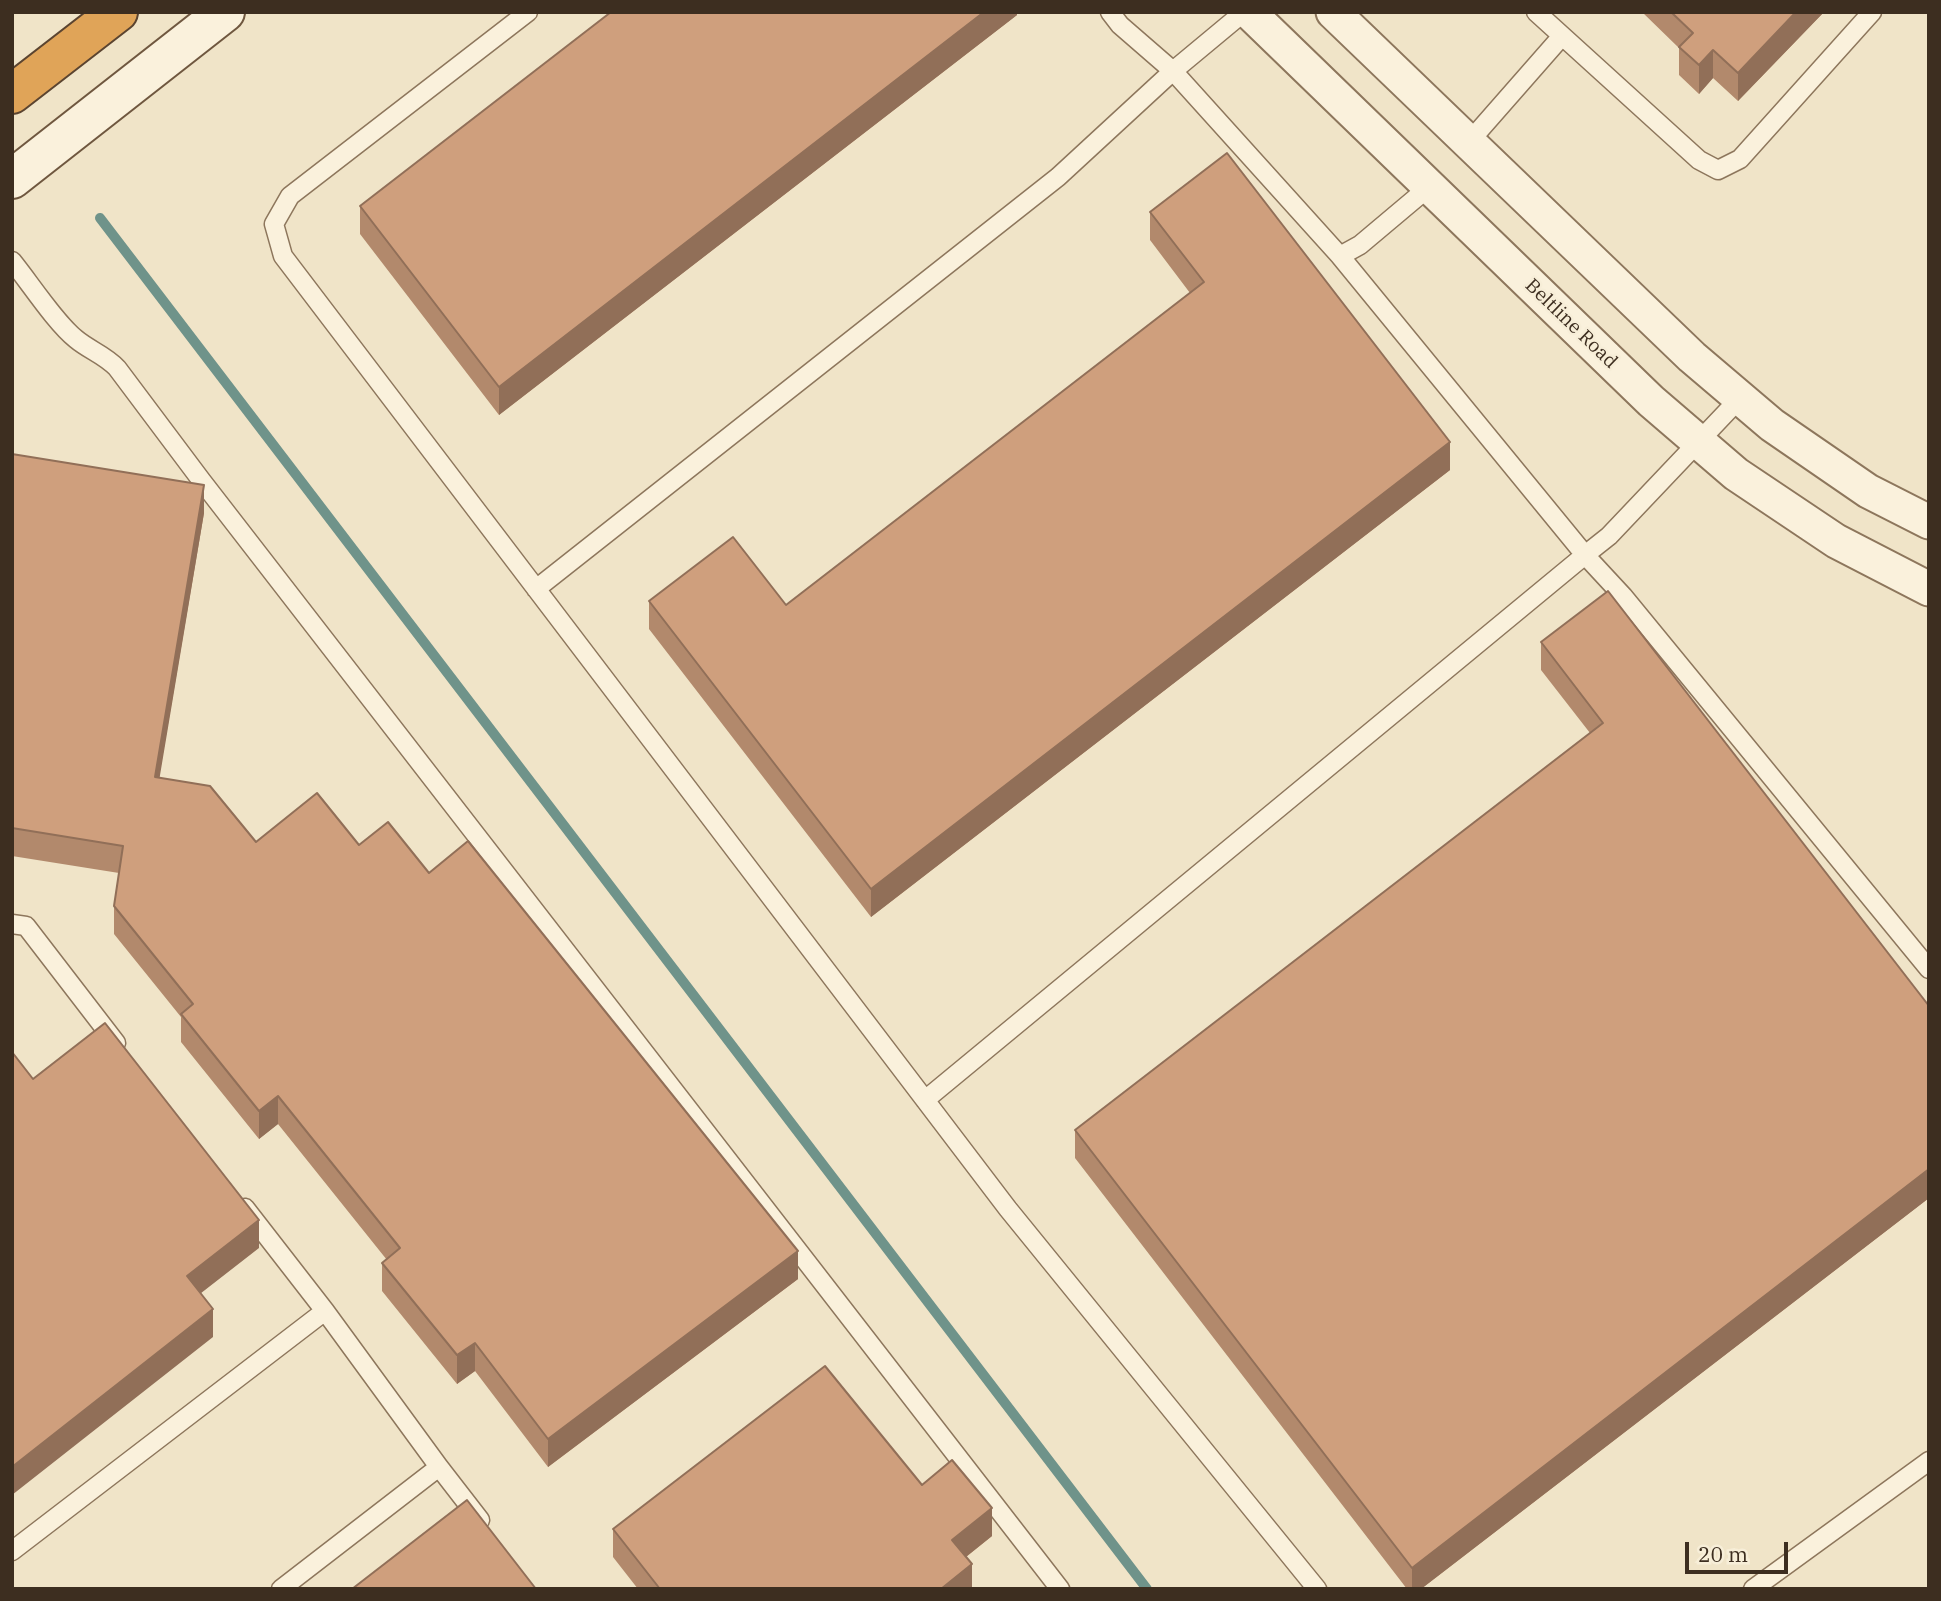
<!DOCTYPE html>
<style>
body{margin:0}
#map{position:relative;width:1941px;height:1601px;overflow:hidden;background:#f0e4c8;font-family:"IBM Plex Serif",serif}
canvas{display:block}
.frame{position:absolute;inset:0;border:14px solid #3d2e20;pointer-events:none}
.scale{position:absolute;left:1685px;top:1542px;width:103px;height:32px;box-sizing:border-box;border:4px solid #3d2e20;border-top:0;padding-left:9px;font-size:21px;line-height:24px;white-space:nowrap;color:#3d2e20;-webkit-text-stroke:5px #f7eed8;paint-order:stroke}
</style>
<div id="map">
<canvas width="1941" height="1601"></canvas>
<div class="frame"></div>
<div class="scale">20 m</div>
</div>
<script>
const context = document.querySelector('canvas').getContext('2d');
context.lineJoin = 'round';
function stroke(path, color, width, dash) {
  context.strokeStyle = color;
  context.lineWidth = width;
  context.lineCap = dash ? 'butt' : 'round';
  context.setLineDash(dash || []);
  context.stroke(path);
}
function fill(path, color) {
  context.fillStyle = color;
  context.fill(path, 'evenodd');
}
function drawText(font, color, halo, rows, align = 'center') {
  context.font = font + ' "IBM Plex Serif",serif';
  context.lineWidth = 5;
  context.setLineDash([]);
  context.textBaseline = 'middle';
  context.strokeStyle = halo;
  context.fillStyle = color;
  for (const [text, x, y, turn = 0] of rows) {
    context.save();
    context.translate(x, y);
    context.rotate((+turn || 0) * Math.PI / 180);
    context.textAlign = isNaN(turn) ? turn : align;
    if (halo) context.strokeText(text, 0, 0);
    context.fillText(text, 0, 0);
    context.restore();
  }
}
stroke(new Path2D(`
 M100 218 1147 1589`), '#6f938a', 10);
const service = new Path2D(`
 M528 12 290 196 274 224 283 256 1008 1209 1317 1589
 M1110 12 1120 25 1173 71 1244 12
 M1536 12 1699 160 1718 170 1740 159 1872 12
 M1469 142 1562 36
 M1340 256 1585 555 1609 536 1740 398
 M12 261C30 283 55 322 76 339 89 350 105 355 117 368L201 480 1060 1589
 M536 589 1058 177 1173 71 1340 256 1360 245 1429 187
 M12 924 26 926 116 1043
 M925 1100 1585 555 1623 596 1929 969
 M245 1208 325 1311
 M439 1467 480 1520
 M12 1551 325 1311 439 1467 281 1589
 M1753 1589 1929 1461`);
const minor = new Path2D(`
 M1249 12 1651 401 1736 474 1836 541 1929 589
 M1333 12 1692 357 1772 425 1868 491 1929 522`);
const secondary = new Path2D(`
 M12 179 225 12`);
const motorway = new Path2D(`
 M12 94 118 12`);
stroke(service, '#8d765c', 21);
stroke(minor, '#8d765c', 37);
stroke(secondary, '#6f573f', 42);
stroke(motorway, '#5b4430', 42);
stroke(service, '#faf1dc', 18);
stroke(minor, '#faf1dc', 33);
stroke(secondary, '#faf1dc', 38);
stroke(motorway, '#e0a458', 38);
fill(new Path2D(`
 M1017 12V15L499 415 360 234V206Z
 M1642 12H1824L1738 101 1713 78 1699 94 1679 75V48Z
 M1150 212 1450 470 871 917 649 629V601L786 605 1190 293 1150 240Z
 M12 454 204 513 159 777 256 842 359 845 429 873 798 1279 548 1467 475 1371 457 1384 382 1291V1263L387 1260 278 1124 259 1139 181 1042V1017L114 934V906L119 873 12 856Z
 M1541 642 1929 1006V1198L1421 1589H1407L1075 1158V1130L1590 733 1541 670Z
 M613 1529 992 1536 966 1557 972 1589H638L613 1557Z`), '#b2896c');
fill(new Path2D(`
 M984 12H1017V15L499 415V387Z
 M1796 12H1824L1738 101V73Z
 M1713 50V78L1699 94V65Z
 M1450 442V470L871 917V889Z
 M204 485V513L155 805V777Z
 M278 1096V1124L259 1139V1111Z
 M1929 1169V1198L1421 1589H1412V1568Z
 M259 1220V1248L187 1304V1276Z
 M798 1251V1279L548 1467V1439Z
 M213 1309V1337L12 1495V1467Z
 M475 1343V1371L457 1384V1355Z
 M992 1508V1536L952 1568V1540Z
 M972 1564V1589H941Z`), '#916f58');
const building = new Path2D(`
 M611 12H984L499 387 360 206Z
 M1671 12H1796L1738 73 1713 50 1699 65 1679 47 1693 33Z
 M1227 153 1450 442 871 889 649 601 733 537 786 605 1204 282 1150 212Z
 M12 454 204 485 155 777 210 786 256 842 317 793 359 845 388 822 429 873 468 841 798 1251 548 1439 475 1343 457 1355 382 1263 400 1248 278 1096 259 1111 181 1014 193 1004 114 906 123 846 12 828Z
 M1608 591 1929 1006V1169L1412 1568 1075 1130 1603 723 1541 642Z
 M105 1023 259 1220 187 1276 213 1309 12 1467V1052L33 1079Z
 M825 1366 922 1485 952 1460 992 1508 952 1540 972 1564 941 1589H660L613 1529Z
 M467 1500 536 1589H352Z`);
fill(building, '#cf9f7d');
stroke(building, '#916f58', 2);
drawText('19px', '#3d2e20', '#f7eed8', [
 ["Beltline Road",1571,324,44]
]);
</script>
